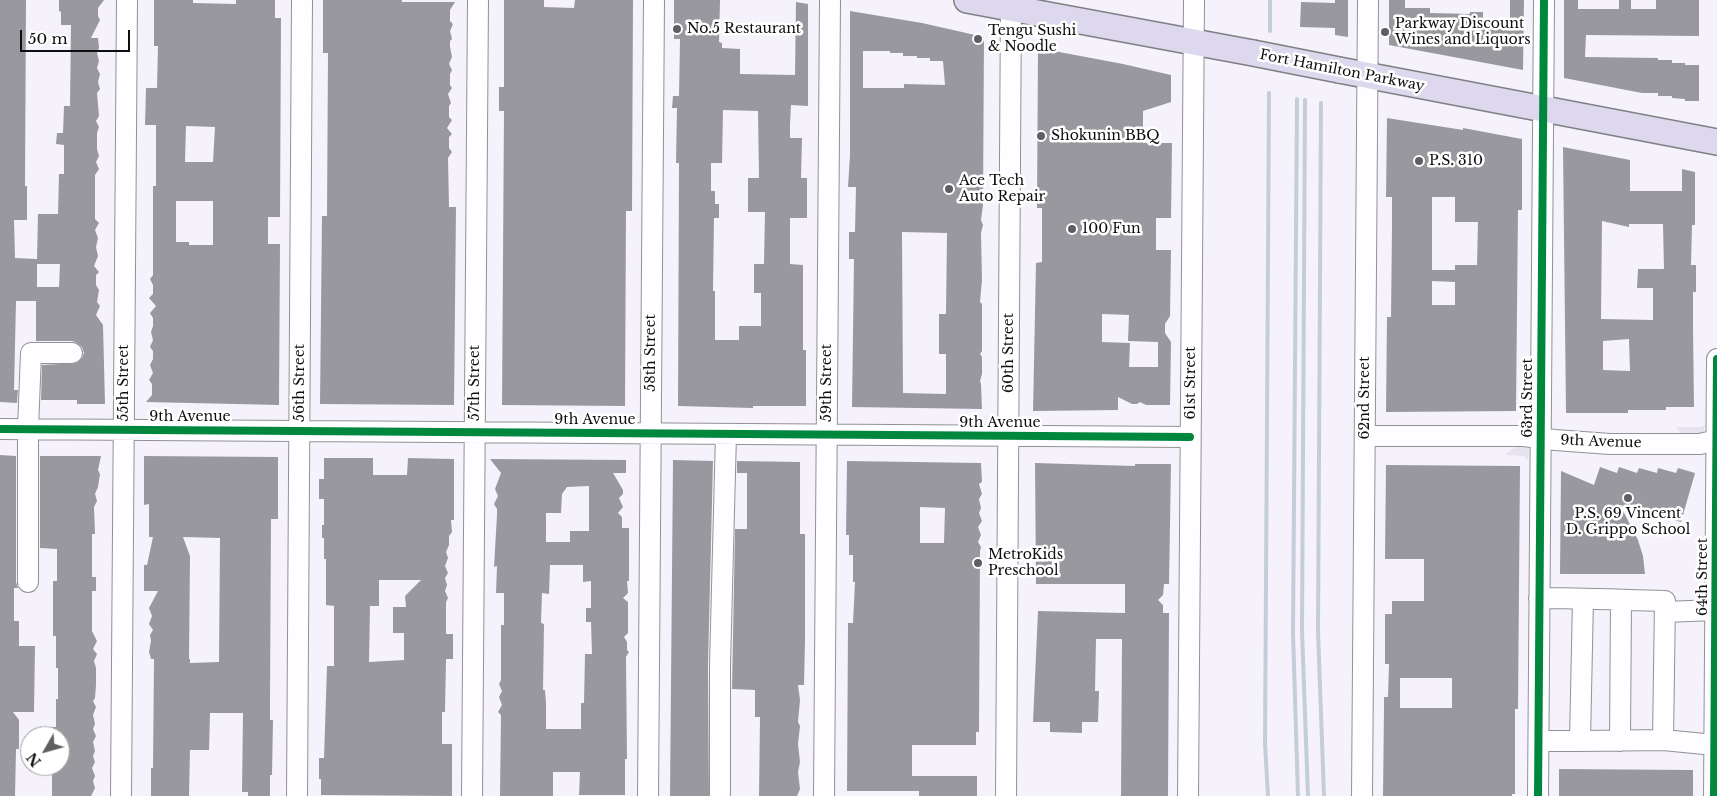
<!DOCTYPE html>
<style>
body{margin:0}
#map{position:relative;width:1717px;height:796px;overflow:hidden;background:#f5f2fc;font-family:"Libre Baskerville",serif}
canvas{display:block}
.north{position:absolute;left:20px;top:726px;width:50px;height:50px;box-sizing:border-box;background:#fff;border:1px solid #9f9f9f;border-radius:50%;rotate:232deg;font-size:14px;font-weight:700;line-height:20px;text-align:center;color:#0e0e0e}
.north::after{content:'';display:block;margin:auto;width:18px;height:22px;background:#5f5e61;clip-path:polygon(50% 0,100% 100%,50% 72%,0 100%)}
.scale{position:absolute;left:20px;top:30px;width:110px;height:22px;box-sizing:border-box;border:2px solid #0e0e0e;border-top:0;padding-left:6px;font-size:15px;line-height:18px;white-space:nowrap;color:#0e0e0e;-webkit-text-stroke:4px #fff;paint-order:stroke}
</style>
<div id="map">
<canvas width="1717" height="796"></canvas>
<div class="north">N</div>
<div class="scale">50 m</div>
</div>
<script>
const context = document.querySelector('canvas').getContext('2d');
context.lineJoin = 'round';
function fill(path, color) {
  context.fillStyle = color;
  context.fill(path, 'evenodd');
}
function stroke(path, color, width, dash) {
  context.strokeStyle = color;
  context.lineWidth = width;
  context.lineCap = dash ? 'butt' : 'round';
  context.setLineDash(dash || []);
  context.stroke(path);
}
function drawText(font, color, halo, rows, align = 'center') {
  context.font = font + ' "Libre Baskerville",serif';
  context.lineWidth = 5;
  context.setLineDash([]);
  context.textBaseline = 'middle';
  context.strokeStyle = halo;
  context.fillStyle = color;
  for (const [text, x, y, turn = 0] of rows) {
    context.save();
    context.translate(x, y);
    context.rotate((+turn || 0) * Math.PI / 180);
    context.textAlign = isNaN(turn) ? turn : align;
    if (halo) context.strokeText(text, 0, 0);
    context.fillText(text, 0, 0);
    context.restore();
  }
}
fill(new Path2D(`
 M1705 425 1703 437 1688 441 1676 427H1702Z
 M1520 443 1529 449 1528 461 1524 456 1505 455Z`), '#e6e2f0');
fill(new Path2D(`
 M0 0H26L25 186H27V220H14L15 258 37 259 38 214H58L59 174H64V145L56 144 57 133H63L64 106H70L71 25H61V12L59 11V0H104L98 8V16L100 20 91 38H98L99 48 97 53 99 61 97 68 100 74 98 82 100 89 97 93 99 116 96 121 99 127 97 133V149L99 156 96 162 99 169 95 175V219L99 223 95 230 98 238 96 247 98 256 94 266 99 272 96 275V285L99 290 97 302 100 306 96 315 103 325 105 404H77V400H41L42 365 77 363 82 358 84 353 82 347 77 343 72 341H36V301H16L14 390H18L17 403 0 402ZM37 264H60L59 287H37Z
 M154 0H193V3L236 4V0H275V18H281L280 217H268V244H280L279 405 146 402 152 395V384L149 380 153 373 150 365 153 359V351L150 347 153 340 151 332 153 326V318L150 313 156 306 149 298 153 294V285L150 279 153 275V186H156V125H145L146 88H157L158 46H154ZM186 126 215 127 213 162H185ZM176 201H213V245H189V242H176Z
 M323 0H402V2H455L450 10V21L453 24 450 31 452 39 450 41V47L452 57 449 64 452 70 450 74V85L452 88 448 94 451 103 449 106V117L452 120 447 128 452 134 449 137V148L452 152 448 158 449 207H456L454 405 320 404 322 216H327L328 53H323Z
 M504 0H544V7L574 8 575 0H633L632 211H626L625 406 502 405 504 111H499V87H504Z
 M674 0H720L719 42 722 43V48L740 49V74L795 75 796 2 808 4V106L791 105 790 124V138H802L801 178H807V218H790V264L803 265V350H806V406H753V408L678 406 679 163H676L677 108H672L673 96H679L680 39H674ZM723 110 758 111 759 178H748V212H765L764 264H754V293H761V326H739V340H715V291H713L714 218H719V204H715V191H711V163H722Z
 M1335 0H1348V37L1335 35V28L1300 27 1301 2 1335 3Z
 M1389 0H1405V8H1430V13L1470 14V12H1483V20H1510V0H1524L1523 70 1389 45Z
 M1564 0H1578V9H1619V0H1631V9H1656V0H1699V36L1586 35 1585 57 1658 58V60H1672V63H1685V65H1699V101H1685V99L1672 98V96H1658V93H1642L1564 78Z
 M850 11 922 23 984 37 983 205 981 220 983 225 981 233 982 280 980 302 982 304V351L980 354 982 357V374L980 381 981 384 982 409 852 407 854 259H849V232H855L856 187H848L850 155ZM863 51H890V53H903V56H917V58H930V61H943L945 85 904 84V88H863ZM902 232 947 233 946 314H939V354H946V394L903 393Z
 M1038 48 1123 64 1171 75V102L1143 111V143H1172L1171 218H1156V250H1171L1170 316 1165 324V333L1171 342 1170 405H1146L1140 402 1137 404H1132L1118 397V410L1033 411 1036 263 1042 262V208H1037ZM1102 314 1129 315 1128 341 1158 342V367H1129L1130 343 1102 342Z
 M1387 118 1463 130V128L1522 139V210H1518L1516 411 1386 412 1387 317H1391L1392 227V197H1386ZM1432 197H1455V222H1478L1477 265H1455V270H1432ZM1432 281 1455 282V305H1432Z
 M1563 147 1630 160V191H1682V169L1695 172V225H1692L1691 265H1696V292H1693V326L1694 407H1666V410H1628V413H1566ZM1602 221 1629 227V224H1663L1664 269H1638L1637 288H1653V320L1601 319ZM1629 339 1630 371 1603 370V341Z
 M0 455 16 456V582L18 588H14V621H19V646H35L34 712H13L19 720V749H16L15 796H0Z
 M40 456H101L98 470 100 474 98 487 95 494 97 501 94 507 95 534H92V577H96V591H92V631L97 641 93 649 97 654 94 661 96 668V685L95 698 93 701 96 707 93 715 95 724 93 729 96 736 93 742 95 751 93 756 95 762 92 768 95 776 93 781 95 788 91 796H52V766H60V736H52V727H56V699H58V668H56V636H53V581H57V549L40 548Z
 M144 456 278 457V519H271L270 700V720H273L272 775H270V796H248V792H242L243 713H210L209 750H190L189 796H151V768H153L154 659H151L149 652 151 641 150 635 153 630 149 624 152 616 149 608 158 591H144V565H147L153 537H149V504L144 505ZM183 537 220 538 219 662 190 663V659H189L190 556Z
 M324 458H373V475H407L408 458 454 459V520H451L452 532 449 536V545L446 552 448 558 445 566 448 573 445 578 447 585 445 591 448 598 446 602V634H453V659H446L445 712H442V744H452V796L321 795V779H319V758H324L327 666H334V606L326 605V559H324V538H322V525H324V499H319V479H324ZM379 580H421L405 596 406 607H393V633H404V660L369 662 370 606H379Z
 M490 459 626 460V473H613L623 490V494L619 498 623 507 618 513 622 517V528H629V581H627L628 593 623 598 628 602V633L624 637 627 642V650L629 652 626 657 627 759H625V795H579L580 772H553V796H500L501 715 498 712 502 705 499 697 502 691 499 684 501 680V625H504V593H496L497 566 494 567 497 515V509L494 504 498 496 495 489 501 473ZM589 486V531H570V542H546V513H561L562 494 567 487ZM550 565H583V582L591 581V608H586V622H591L592 654H585L584 703H581V729H546V704L545 690H543L544 624 541 623 542 593 549 594Z
 M673 460 713 461 708 665 709 796H670Z
 M737 461 800 462V534H805V641L804 685H798L800 700 798 722 800 726 798 744 800 762 798 772 800 789 797 796H759L760 717H755V690L732 689 735 529H747V473H737Z
 M847 461 981 463 982 482 979 484 982 494 979 499 981 508 979 513 982 521 978 527 981 535 978 542 981 547 980 551 979 732H976V745H912V776H977V796H919V791H847L848 623H853L855 582H853V555H849V535H846ZM920 507 945 508 944 543H920Z
 M1035 463 1135 466V464H1171L1169 584H1164L1163 595 1158 600 1163 605V613H1169L1168 796H1121L1122 639H1096L1095 691H1099L1098 722H1082V733L1050 732V722H1033L1038 611 1125 613V584H1036Z
 M1386 465 1520 466 1518 709H1515V794H1512V796H1383L1384 708V697H1388L1389 664H1385V614H1392V601H1424V559H1385ZM1400 678H1452V708H1400Z
 M1600 467 1617 473 1619 467 1637 473 1639 468 1657 473 1658 468 1676 473 1678 468 1695 473 1681 522 1620 505 1638 540 1643 556 1645 574H1560L1561 471 1594 485Z
 M1559 769 1693 770V796H1559Z`), '#99989f');
const minor = new Path2D(`
 M0 429 1190 437
 M1365 436H1524L1555 440 1610 444H1700L1717 440
 M28 582V429L31 353H72
 M1539 598C1581 598 1623 600 1665 601L1663 740 1580 741 1583 599
 M1665 612 1715 610
 M1663 740 1715 745
 M1539 741H1580
 M1620 741 1621 600
 M720 793V665L726 434
 M121 796 127 0
 M297 796 302 0
 M472 796 478 0
 M648 796 654 0
 M824 796 830 0
 M1006 796 1011 0
 M1188 796 1194 0
 M1362 796 1368 0
 M1538 796 1544 0
 M1714 796 1717 359`);
const major = new Path2D(`
 M967 0 1253 53
 M1339 70 1717 142`);
stroke(minor, '#929195', 22);
stroke(major, '#7f7e82', 28);
stroke(minor, '#fefdff', 20);
stroke(major, '#ddd8ed', 25);
stroke(new Path2D(`
 M1270 31V0
 M1297 99 1293 633 1298 796
 M1305 100 1302 631 1308 796
 M1321 103 1318 631 1324 796
 M1268 796 1265 743 1269 93`), '#c4ced8', 4);
const majorBridge = new Path2D(`
 M1253 53 1339 70`);
stroke(majorBridge, '#7f7e82', 28, []);
stroke(majorBridge, '#ddd8ed', 25);
stroke(new Path2D(`
 M0 429 1190 437
 M1538 796 1544 0
 M1714 796 1717 359`), '#00873e', 8);
for (const [x, y, r, color] of [
 [677,29,5,"#5f5e61"],
 [1385,32,5,"#5f5e61"],
 [978,39,5,"#5f5e61"],
 [1041,136,5,"#5f5e61"],
 [1419,161,5,"#5f5e61"],
 [949,189,5,"#5f5e61"],
 [1072,229,5,"#5f5e61"],
 [1628,498,5,"#5f5e61"],
 [978,563,5,"#5f5e61"]
]) {
  const dot = new Path2D();
  dot.arc(x, y, r, 0, 2 * Math.PI);
  context.fillStyle = color;
  context.fill(dot);
  stroke(dot, '#fff', 2);
}
drawText('14px', '#0e0e0e', '#fff', [
 ["Parkway Discount",1395,24],
 ["Wines and Liquors",1395,40],
 ["No.5 Restaurant",687,29],
 ["Tengu Sushi",988,31],
 ["& Noodle",988,47],
 ["Shokunin BBQ",1051,136],
 ["P.S. 310",1429,161],
 ["Ace Tech",959,181],
 ["Auto Repair",959,197],
 ["100 Fun",1082,229],
 ["P.S. 69 Vincent",1628,514,"center"],
 ["D. Grippo School",1628,530,"center"],
 ["MetroKids",988,555],
 ["Preschool",988,571]
], 'left');
drawText('14px', '#0e0e0e', '#fff', [
 ["Fort Hamilton Parkway",1342,71,11],
 ["58th Street",651,353,-90],
 ["60th Street",1009,353,-90],
 ["55th Street",124,383,-90],
 ["56th Street",300,383,-90],
 ["57th Street",475,383,-90],
 ["59th Street",827,383,-90],
 ["61st Street",1191,383,-90],
 ["62nd Street",1365,398,-90],
 ["63rd Street",1528,398,-90],
 ["9th Avenue",190,417],
 ["9th Avenue",595,420],
 ["9th Avenue",1000,423],
 ["9th Avenue",1601,442,2],
 ["64th Street",1703,577,-90]
]);
</script>
